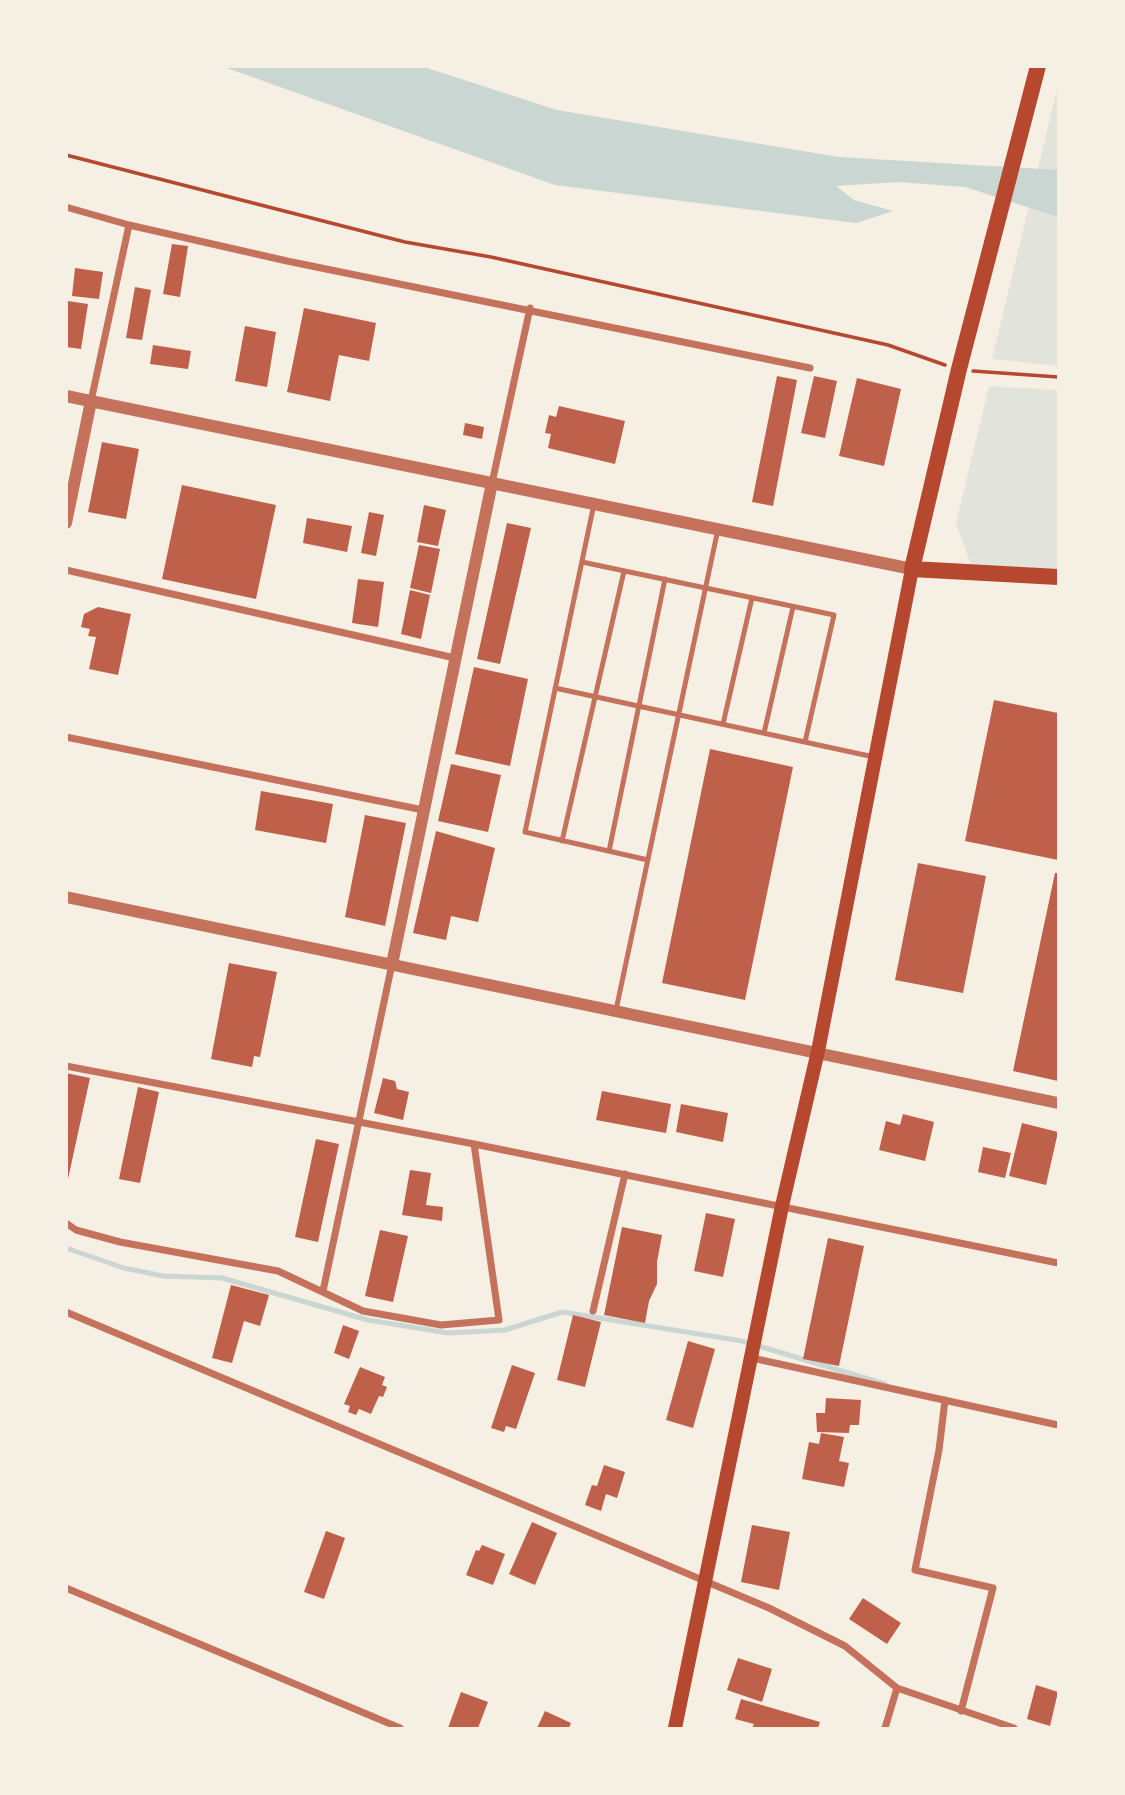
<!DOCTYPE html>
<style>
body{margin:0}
#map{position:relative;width:1125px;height:1795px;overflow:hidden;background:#f6efe4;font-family:Manrope,sans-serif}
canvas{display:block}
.frame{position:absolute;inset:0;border:68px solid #f6efe4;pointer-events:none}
</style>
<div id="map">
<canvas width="1125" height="1795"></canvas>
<div class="frame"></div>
</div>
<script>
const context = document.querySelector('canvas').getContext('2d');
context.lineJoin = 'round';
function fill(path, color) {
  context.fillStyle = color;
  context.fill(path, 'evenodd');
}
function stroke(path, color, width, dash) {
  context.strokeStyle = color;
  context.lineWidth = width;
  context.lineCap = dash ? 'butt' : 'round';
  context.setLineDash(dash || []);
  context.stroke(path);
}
fill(new Path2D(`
 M1058 85V366L992 359Z
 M989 386 1058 390V569L971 565 956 523Z`), '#e2e4dc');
fill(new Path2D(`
 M224 67H424L557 110 839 157 1058 170V217L965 187 898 182 836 186 854 200 893 211 856 223 555 185Z`), '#c9d6d2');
stroke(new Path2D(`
 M66 1248 124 1268 163 1276 222 1278 368 1320 448 1333 505 1330 562 1312 742 1341 885 1384`), '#c9d6d2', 5);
fill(new Path2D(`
 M172 244 188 246 180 297 163 294Z
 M75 268 103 272 99 299 72 296Z
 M135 287 151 290 142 340 126 338Z
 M68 301 88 304 81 349 66 347Z
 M304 308 376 323 369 361 339 355 330 401 287 392Z
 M245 326 276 332 267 387 235 381Z
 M153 345 191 351 188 369 150 364Z
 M777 376 797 380 773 506 752 502Z
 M814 376 837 381 825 438 801 433Z
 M857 378 901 389 884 466 839 456Z
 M559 406 625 421 615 464 548 448 551 434 545 433 549 415 556 417Z
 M465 423 484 427 482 439 463 435Z
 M102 442 139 449 126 519 88 512Z
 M182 485 276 505 256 599 162 579Z
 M424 505 446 510 438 546 417 542Z
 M369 512 384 515 376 556 361 553Z
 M307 518 352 526 347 552 303 543Z
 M507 523 531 528 500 664 477 659Z
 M419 545 440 549 431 593 410 588Z
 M358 579 384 582 378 627 352 623Z
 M410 590 430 595 421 639 401 634Z
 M98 607 131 614 118 675 89 669 96 637 88 636 90 629 81 627 84 614Z
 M474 667 528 679 510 766 455 754Z
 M994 700 1058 713V860L965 841Z
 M710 749 793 767 745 1000 662 983Z
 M451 764 501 775 488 832 438 821Z
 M261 791 333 804 326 843 255 830Z
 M365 815 406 823 385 926 345 917Z
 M436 831 495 848 478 922 451 916 446 940 413 933Z
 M918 863 986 876 963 993 895 980Z
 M1055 873H1058V1081L1013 1071Z
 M229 963 277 972 260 1057 254 1056 252 1067 211 1059Z
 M66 1073 90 1078 68 1179H66Z
 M383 1078 395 1081 397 1089 409 1092 403 1120 374 1113Z
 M138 1087 159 1092 140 1183 119 1179Z
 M602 1091 671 1104 666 1133 596 1120Z
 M681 1104 728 1113 723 1142 676 1132Z
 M903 1114 934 1122 925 1161 879 1150 886 1121 900 1125Z
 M1022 1123 1058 1132 1046 1185 1009 1176Z
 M316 1139 339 1144 318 1242 295 1237Z
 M983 1147 1011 1153 1005 1178 978 1172Z
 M410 1170 431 1173 426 1205 443 1207 442 1221 402 1215Z
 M706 1213 735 1219 723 1277 694 1271Z
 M622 1227 662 1235 657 1262V1284L649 1301 645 1323 604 1315Z
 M380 1230 408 1236 393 1302 365 1296Z
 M828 1238 864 1246 839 1366 803 1359Z
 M231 1285 269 1295 260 1326 244 1321 232 1363 212 1358Z
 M573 1315 601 1322 585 1387 557 1380Z
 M343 1325 359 1331 349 1359 334 1353Z
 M688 1341 715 1349 693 1428 666 1420Z
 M512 1365 535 1373 516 1429 506 1426 504 1432 491 1428Z
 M360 1367 385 1377 382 1385 387 1387 383 1397 379 1396 371 1414 359 1409 356 1415 348 1412 350 1406 344 1404Z
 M826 1398 861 1400 859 1425H850L849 1433 817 1432 816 1413H825Z
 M821 1433 844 1437 839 1461 849 1463 844 1487 802 1479 809 1442 819 1444Z
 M604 1465 625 1472 617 1498 606 1494 601 1511 585 1505 592 1485 597 1486Z
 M532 1522 557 1533 535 1585 509 1574Z
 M752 1525 790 1532 779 1590 741 1582Z
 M326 1531 345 1538 324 1599 304 1592Z
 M482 1545 505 1554 493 1585 466 1575 476 1550 479 1551Z
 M863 1598 901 1623 887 1644 849 1619Z
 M738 1658 772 1669 762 1702 727 1690Z
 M1036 1685 1058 1692 1050 1726 1027 1719Z
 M461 1692 488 1702 478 1728H448Z
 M741 1699 820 1722 818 1728H752L754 1724 735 1719Z
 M545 1711 571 1723 569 1728H537Z`), '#bf614a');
stroke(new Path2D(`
 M66 155 405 242 491 257 888 345 945 365
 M973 371 1058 377`), '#b5482f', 3.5);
stroke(new Path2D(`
 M594 504 525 832 648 860
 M582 562 834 615 805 742
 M555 688 874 757
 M723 724 752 598
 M764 733 793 607
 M562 841 624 571
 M609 851 665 579
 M616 1010 718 529`), '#c5725c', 5);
stroke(new Path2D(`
 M66 207 129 225 287 261 810 368
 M91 401 129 225
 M492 483 530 308
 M66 570 455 658
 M66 737 423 810
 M66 1066 474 1144 1058 1263
 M66 1223 76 1230 120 1242 278 1271 363 1311 441 1325 499 1320 474 1144
 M323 1291 392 964
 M593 1311 625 1174
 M66 1312 769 1608 845 1646 897 1688 1014 1728
 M752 1358 1058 1425
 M945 1400 939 1450 915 1570 993 1588 961 1711
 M66 1588 400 1728
 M885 1728 897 1688`), '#c5725c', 7);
stroke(new Path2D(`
 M66 396 912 569
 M66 523 91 401
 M66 897 1058 1103
 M392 964 492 483`), '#c5725c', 12);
stroke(new Path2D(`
 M675 1728 782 1206 818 1051 912 569`), '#b5482f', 14);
stroke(new Path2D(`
 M1038 66 959 369 912 569 1058 577`), '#b5482f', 16);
</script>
